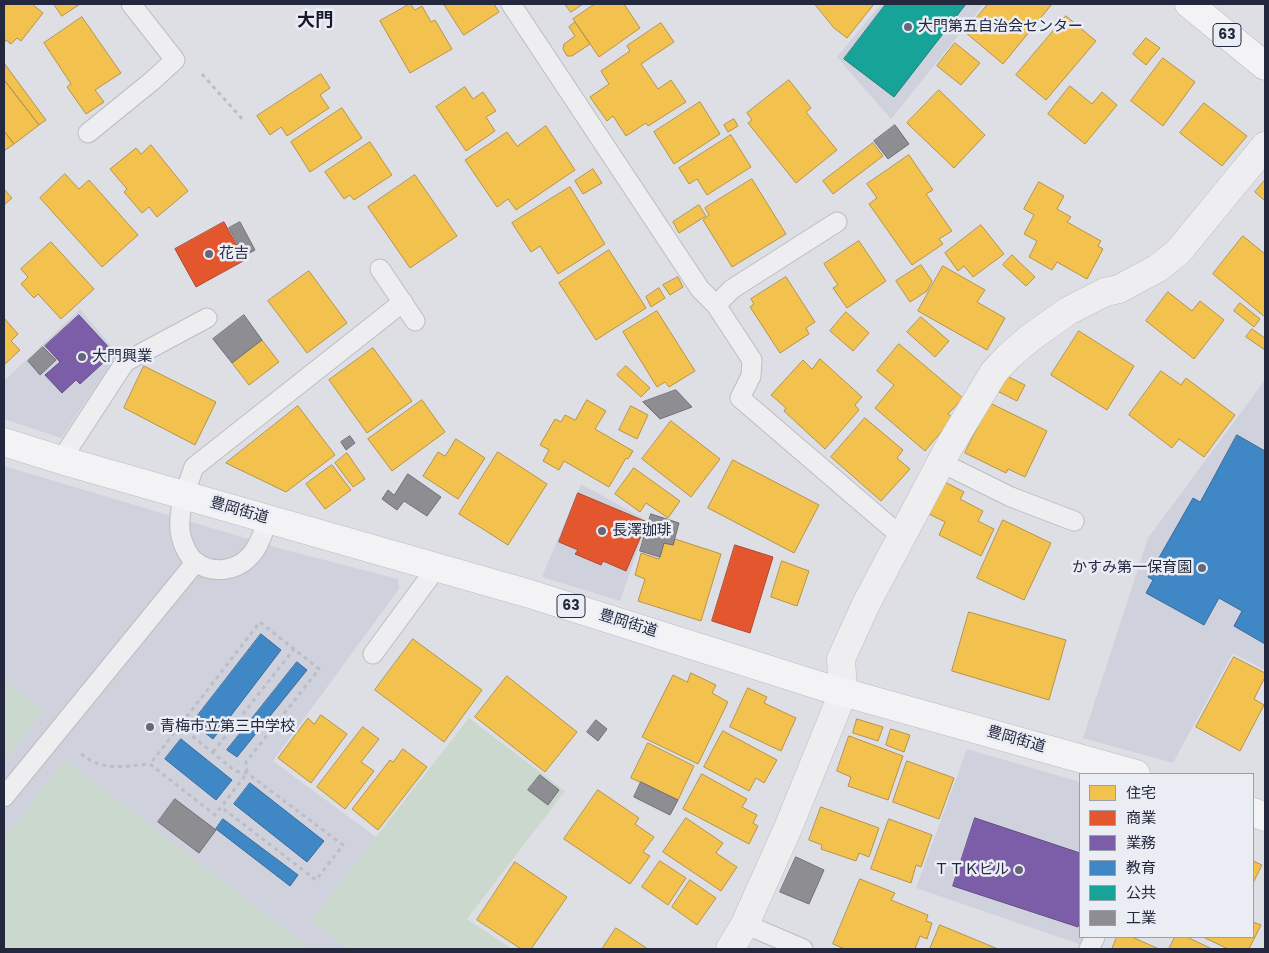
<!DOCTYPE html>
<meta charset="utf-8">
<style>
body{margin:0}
#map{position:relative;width:1269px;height:953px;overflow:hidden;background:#dedfe5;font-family:Poppins,"Noto Sans JP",sans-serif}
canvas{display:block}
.frame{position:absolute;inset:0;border:5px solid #24283f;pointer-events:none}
.legend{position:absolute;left:1079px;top:773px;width:175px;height:165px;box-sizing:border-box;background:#ebedf5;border:1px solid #9b9eac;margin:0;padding:6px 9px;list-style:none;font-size:15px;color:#24283f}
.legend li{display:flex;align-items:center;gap:10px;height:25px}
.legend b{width:25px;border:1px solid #9b9eac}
</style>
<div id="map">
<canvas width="1269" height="953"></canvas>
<div class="frame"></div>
<ul class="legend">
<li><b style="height:14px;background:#f2c14e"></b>住宅</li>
<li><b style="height:14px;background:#e4572e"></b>商業</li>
<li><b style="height:14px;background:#7b5ea7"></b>業務</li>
<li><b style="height:14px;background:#3f88c5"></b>教育</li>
<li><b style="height:14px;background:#17a398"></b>公共</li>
<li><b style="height:14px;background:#8d8d92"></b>工業</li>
</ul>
</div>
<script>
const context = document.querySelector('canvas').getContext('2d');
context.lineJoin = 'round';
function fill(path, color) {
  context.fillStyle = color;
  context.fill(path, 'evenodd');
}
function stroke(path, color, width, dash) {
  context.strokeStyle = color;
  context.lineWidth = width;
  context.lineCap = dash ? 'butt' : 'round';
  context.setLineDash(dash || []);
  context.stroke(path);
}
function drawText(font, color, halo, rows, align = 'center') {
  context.font = font + ' Poppins,"Noto Sans JP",sans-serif';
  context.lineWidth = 5;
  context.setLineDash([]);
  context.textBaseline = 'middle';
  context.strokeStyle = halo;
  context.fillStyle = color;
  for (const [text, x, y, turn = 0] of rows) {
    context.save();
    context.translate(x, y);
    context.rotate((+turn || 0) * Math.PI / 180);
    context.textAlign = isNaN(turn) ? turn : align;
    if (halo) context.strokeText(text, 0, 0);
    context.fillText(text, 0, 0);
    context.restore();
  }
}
fill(new Path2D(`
 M881 4H984L891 119 837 57Z
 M80 309 118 354 61 438 4 419V381Z
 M1265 380V670L1233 653 1173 763 1083 738 1148 538Z
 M4 466 282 549 398 579 399 589 273 761 376 837 311 920 349 949H4Z
 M581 484 648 521 620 601 542 577Z
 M967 749 1080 782V937H1086L1082 945 916 888Z`), '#cfd2dc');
fill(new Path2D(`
 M4 680 44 711 4 761Z
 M469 718 565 791 467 919 512 949H349L311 920Z
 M65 760 311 949H4V838Z`), '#cbd8ce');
const homes = new Path2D(`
 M4 4H32L43 13 21 41 17 38 11 44 6 40 4 43Z
 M54 4H80L62 16Z
 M410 4 415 10 422 6 431 22 435 20 452 49 410 73 380 21Z
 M444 4H494L499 12 464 35Z
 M565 4H583L571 12Z
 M595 4H624L640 28 599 57 573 19Z
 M815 4H874L847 38 834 28Z
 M988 4H1052L1003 64 965 32Z
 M1066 16 1096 41 1046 100 1016 75Z
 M82 17 121 73 95 90 104 102 86 114 67 87 71 84 44 43Z
 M575 22 590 44 572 56H567L563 49 564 44 575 36 569 27Z
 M661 23 674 42 641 64 658 89 671 80 686 102 648 126 646 123 626 136 613 116 607 121 590 97 609 84 601 71 630 51 627 46Z
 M1146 38 1160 48 1146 65 1133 54Z
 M955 43 980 63 961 85 937 66Z
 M1163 58 1195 82 1163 126 1131 101Z
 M4 63 46 120 39 125 5 81 4 82Z
 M321 74 330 88 320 95 329 108 287 136 281 127 270 135 257 116Z
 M789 80 811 108 806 112 837 150 796 183 748 123 752 120 747 113Z
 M5 81 39 125 14 144 4 131V82Z
 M1070 86 1092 104 1102 92 1117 105 1085 144 1048 114Z
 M465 87 473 99 483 92 496 111 486 117 495 131 466 151 436 107Z
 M939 90 985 135 954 168 907 123Z
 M700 102 720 134 674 164 654 132Z
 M1204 103 1247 136 1222 166 1180 133Z
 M342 108 362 138 310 172 291 142Z
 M734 119 738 126 728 132 724 125Z
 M546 126 575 170 516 210 508 199 497 207 465 160 507 132 517 146Z
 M4 131 14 144 4 151Z
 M731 135 751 167 707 195 697 179 689 184 679 168Z
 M370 142 392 175 354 200 350 195 344 199 325 172Z
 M873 143 883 156 833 194 823 181Z
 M151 145 188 191 157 217 149 207 142 213 124 192 127 189 110 169 136 148 141 154Z
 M909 155 933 190 926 194 952 231 939 239 943 244 912 265 869 204 877 198 867 184Z
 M593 169 602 183 583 194 575 181Z
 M65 174 79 189 89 180 138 235 102 267 40 198Z
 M415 175 457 236 410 268 368 207Z
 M752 179 786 234 732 267 703 220 709 215 705 208Z
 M1265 180V201L1255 192Z
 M1039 182 1064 196 1057 209 1071 217 1067 222 1101 241 1098 246 1103 249 1087 279 1057 262 1052 270 1029 257 1037 241 1024 234 1034 215 1024 209Z
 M570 187 605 244 558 274 540 246 531 252 512 223Z
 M4 189 12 198 4 205Z
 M699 205 706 216 679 233 673 222Z
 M981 225 1004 254 973 277 964 266 958 271 945 253Z
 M1243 236 1265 254V317L1213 274Z
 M859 241 886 281 847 308 833 288 838 285 824 264Z
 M51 242 94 289 61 319 38 294 34 298 21 284 28 277 21 269Z
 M609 250 646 308 596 340 559 283Z
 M1012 255 1035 277 1026 286 1003 265Z
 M921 265 932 281 927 291 910 302 896 281Z
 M943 266 985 290 977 302 1005 318 987 350 918 311Z
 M309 271 347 323 307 353 268 301Z
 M678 277 683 287 670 295 663 285Z
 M786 277 815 322 806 328 809 334 780 353 750 307 754 304 751 299Z
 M659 288 665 298 651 307 646 297Z
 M1168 292 1192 311 1200 301 1224 320 1194 359 1146 321Z
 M1240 303 1260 319 1254 327 1234 311Z
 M657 311 695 371 669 387 665 382 657 387 623 332Z
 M846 312 869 333 853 351 830 331Z
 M921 317 949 341 935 357 907 332Z
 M4 318 18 334 11 341 20 350 4 365Z
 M1252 329 1265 338V350L1246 337Z
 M1079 331 1134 366 1107 410 1051 375Z
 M262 340 279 362 249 385 232 363Z
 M899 344 963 398 948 414 953 418 925 451 875 408 894 385 877 371Z
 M373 348 412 401 367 433 329 380Z
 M820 359 862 397 855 405 859 410 825 449 784 411 786 408 771 395 803 360 812 369Z
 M144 366 216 402 195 445 124 408Z
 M626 366 650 388 641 397 617 375Z
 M1161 371 1181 385 1186 378 1235 415 1204 457 1179 439 1172 448 1129 415Z
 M1007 376 1025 385 1017 401 999 392Z
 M422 400 445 432 392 471 368 439Z
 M587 400 606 411 595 429 633 451 628 459 626 458 609 487 564 461 559 470 543 461 549 450 540 445 555 419 561 422 565 415 575 420Z
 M990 403 1047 431 1025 477 1008 469 1006 473 965 453Z
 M298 406 335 455 286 492 226 463Z
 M631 406 648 415 637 439 619 430Z
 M865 418 903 450 897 458 910 469 881 501 831 457Z
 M671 421 720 459 691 497 642 459Z
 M456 439 485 458 458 499 423 476 438 452 445 456Z
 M498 452 547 484 508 545 459 514Z
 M347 453 365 479 353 487 335 463Z
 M733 460 819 505 794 553 708 508Z
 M332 465 351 490 325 509 306 484Z
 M634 468 680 501 668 518 646 503 640 512 615 494Z
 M945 482 964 492 960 499 983 511 978 521 994 529 981 556 939 535 945 522 929 514Z
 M1003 520 1051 543 1024 600 977 578Z
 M675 539 721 554 701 621 638 601 645 579 635 575 641 553 659 559 664 543 673 545Z
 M782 561 809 571 797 606 771 597Z
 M969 612 1066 640 1049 700 952 671Z
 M413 639 482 690 444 742 375 690Z
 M1234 657 1265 673V677L1254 699 1264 705 1240 751 1196 727Z
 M691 673 716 685 712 693 728 702 698 764 642 737 673 675 687 682Z
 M507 676 577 732 545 772 475 717Z
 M748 688 767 697 764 703 796 718 781 751 730 727Z
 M321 715 347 734 311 783 278 758 308 718 314 724Z
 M857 719 883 727 878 741 853 733Z
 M363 727 379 739 361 762 374 771 345 809 317 787Z
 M891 729 910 735 904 752 886 745Z
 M723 731 777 760 764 783 756 778 749 791 704 767Z
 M849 736 903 756 888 800 848 786 851 777 837 771Z
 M648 743 694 766 678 800 631 778Z
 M403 749 427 767 378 830 352 809 390 760 393 762Z
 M907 761 954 778 939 819 893 802Z
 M702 774 747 799 742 807 757 815 753 823 758 826 749 844 683 809Z
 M598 790 639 818 635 824 654 837 643 852 650 856 630 884 564 839Z
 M821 807 879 828 869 857 859 853 856 861 821 849 822 845 809 840Z
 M686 818 723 843 716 853 737 867 721 891 663 852Z
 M889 819 932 835 921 867 916 865 911 883 871 869Z
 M660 861 686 878 668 905 642 887Z
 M1253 861 1262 865 1253 883Z
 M515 862 567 897 531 949H521L477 920Z
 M860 879 895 893 891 900 928 915 926 921 932 923 927 939 920 936 915 949H845L833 944Z
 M690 880 716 898 697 925 672 907Z
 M1253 922 1261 925 1249 949H1228L1203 937H1253Z
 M940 925 998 949H930Z
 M616 928 648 949H602Z
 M1117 937H1132L1159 949H1112Z
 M1175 937H1187L1212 949H1169Z`);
fill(homes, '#f2c14e');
stroke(homes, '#b4934a', 1);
const shops = new Path2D(`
 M224 222 245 260 196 287 175 249Z
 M578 493 647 522 626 571 603 561 601 565 575 554 578 550 559 542Z
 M735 545 773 557 750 633 712 621Z`);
fill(shops, '#e4572e');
stroke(shops, '#aa4933', 1);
const offices = new Path2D(`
 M79 315 114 353 80 384 76 380 62 393 45 375 60 362 45 346Z
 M975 818 1080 853V919L1078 927 953 886Z`);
fill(offices, '#7b5ea7');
stroke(offices, '#614e88', 1);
const schools = new Path2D(`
 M1237 435 1265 451V644L1234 626 1242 611 1219 598 1204 625 1146 593 1153 580 1148 577 1193 498 1200 502Z
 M261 634 281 650 213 739 192 723Z
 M297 662 307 670 237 757 227 750Z
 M181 739 232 780 216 800 165 759Z
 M250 783 324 841 307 862 234 804Z
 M223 819 298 875 290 886 216 829Z`);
fill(schools, '#3f88c5');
stroke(schools, '#376b9d', 1);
const public = new Path2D(`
 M886 4H966L894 97 844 59Z`);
fill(public, '#17a398');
stroke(public, '#1b7e7d', 1);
const industry = new Path2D(`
 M895 125 909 144 888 159 874 141Z
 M240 222 255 250 244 256 229 228Z
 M244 315 262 340 232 363 213 339Z
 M43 347 56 360 40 375 28 361Z
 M676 390 692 407 660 419 643 402Z
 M350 436 355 443 346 450 341 442Z
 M408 474 441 497 427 516 404 501 397 510 382 499 388 490 394 495Z
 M651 514 679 523 673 545 664 543 660 557 640 551Z
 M596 720 607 729 598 741 587 732Z
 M540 775 559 790 548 805 528 790Z
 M641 782 678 800 670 815 634 797Z
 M175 799 216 830 199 853 158 822Z
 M796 857 824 870 809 904 780 892Z`);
fill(industry, '#8d8d92');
stroke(industry, '#6e6f79', 1);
const lane = new Path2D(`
 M511 4 700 289 716 305 752 360 751 376 740 398 902 537
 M88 133 152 81 175 60 131 4
 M380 269 415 321
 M716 305 732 289 837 222
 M61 460 125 362 207 318
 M940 462 1011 497 1074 521
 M268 520C263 532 259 548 249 557 236 571 213 574 197 563 187 557 181 540 180 530 178 508 187 487 194 467L403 302
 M373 654 437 567
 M4 797 195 563
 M745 924 803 949
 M1089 949 1095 937`);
const street = new Path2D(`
 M730 949 745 924 788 828 834 715 843 692 841 659 866 604 949 447 994 372 1009 356 1030 338 1068 311 1105 292 1119 289 1158 268 1178 252 1265 146`);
const primary = new Path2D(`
 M1189 4 1265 66
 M4 442 61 460 530 594 821 686 1136 774
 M1253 812 1265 817`);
stroke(lane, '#bcbdc3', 21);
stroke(street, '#bcbdc3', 29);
stroke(primary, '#babcc3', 29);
stroke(new Path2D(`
 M202 74 244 121
 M180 726 235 771 247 773 343 845 316 880 221 807
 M213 752 294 649
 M81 754C104 772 123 766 150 764L215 815 247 773 246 762 319 669 260 622 150 764`), '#bdbec5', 3, [4, 4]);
stroke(lane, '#eeeef1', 19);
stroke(street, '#eeeef1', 28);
stroke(primary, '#f3f3f5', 28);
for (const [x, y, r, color] of [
 [908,27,5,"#656879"],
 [209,254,5,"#656879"],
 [82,357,5,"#656879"],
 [602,531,5,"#656879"],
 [1202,568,5,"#656879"],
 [150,727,5,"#656879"],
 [1019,870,5,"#656879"]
]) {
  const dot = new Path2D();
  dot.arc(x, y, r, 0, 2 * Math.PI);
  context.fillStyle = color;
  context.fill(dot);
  stroke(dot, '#ebedf5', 2);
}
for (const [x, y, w] of [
 [1227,35,28],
 [571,606,28]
]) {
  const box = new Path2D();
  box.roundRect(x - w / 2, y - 11.5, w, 23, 4);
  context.fillStyle = '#ebedf5';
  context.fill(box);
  stroke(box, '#24283f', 1);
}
drawText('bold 14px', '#24283f', null, [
 ["63",1227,35],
 ["63",571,606]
]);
drawText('15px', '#24283f', '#ebedf5', [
 ["大門第五自治会センター",918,27],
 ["花吉",219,254],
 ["大門興業",92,357],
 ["長澤珈琲",612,531],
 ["かすみ第一保育園",1192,568,"right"],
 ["青梅市立第三中学校",160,727],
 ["ＴＴＫビル",1009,870,"right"]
], 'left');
drawText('15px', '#24283f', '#ebedf5', [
 ["豊岡街道",239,511,16],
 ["豊岡街道",628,624,17],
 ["豊岡街道",1016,740,16]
]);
drawText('bold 18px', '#17192f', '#ebedf5', [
 ["大門",315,21]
]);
</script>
